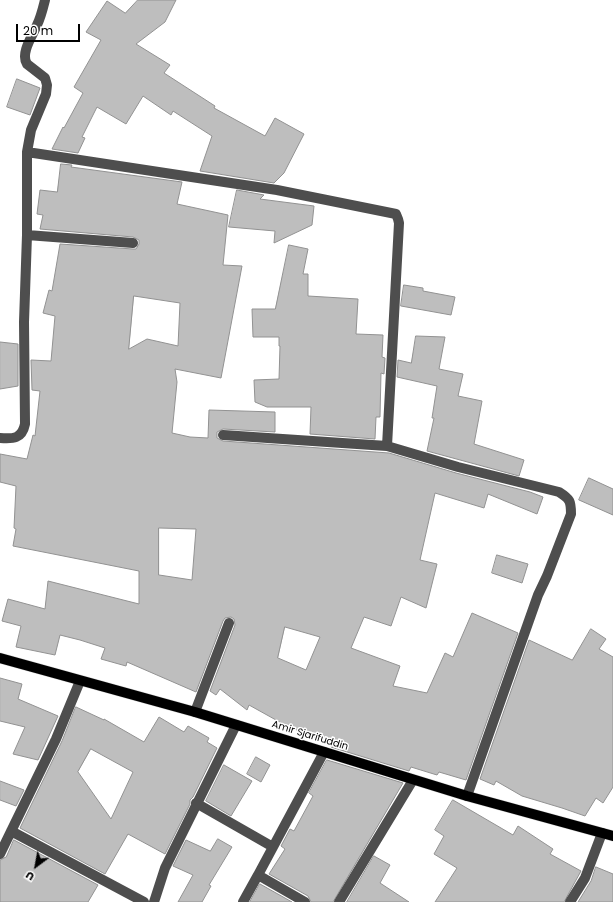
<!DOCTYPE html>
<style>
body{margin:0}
#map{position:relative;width:613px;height:902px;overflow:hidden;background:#fff;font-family:Poppins,sans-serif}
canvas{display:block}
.north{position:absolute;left:16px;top:846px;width:40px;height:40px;-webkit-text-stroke:3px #fff;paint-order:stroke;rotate:212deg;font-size:11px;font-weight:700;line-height:16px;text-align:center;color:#000}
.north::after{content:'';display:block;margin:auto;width:14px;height:18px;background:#000;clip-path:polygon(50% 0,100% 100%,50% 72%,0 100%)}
.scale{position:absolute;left:16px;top:24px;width:64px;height:18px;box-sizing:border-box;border:2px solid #000;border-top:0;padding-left:5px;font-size:12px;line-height:14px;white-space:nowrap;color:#000;-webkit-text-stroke:3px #fff;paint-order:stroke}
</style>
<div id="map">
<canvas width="613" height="902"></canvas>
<div class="north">U</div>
<div class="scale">20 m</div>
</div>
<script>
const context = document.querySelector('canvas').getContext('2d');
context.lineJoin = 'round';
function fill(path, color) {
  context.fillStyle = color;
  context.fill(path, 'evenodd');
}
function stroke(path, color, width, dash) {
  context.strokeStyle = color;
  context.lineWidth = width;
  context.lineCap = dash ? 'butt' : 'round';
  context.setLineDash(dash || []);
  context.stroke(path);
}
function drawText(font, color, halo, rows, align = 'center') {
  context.font = font + ' Poppins,sans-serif';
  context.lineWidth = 3;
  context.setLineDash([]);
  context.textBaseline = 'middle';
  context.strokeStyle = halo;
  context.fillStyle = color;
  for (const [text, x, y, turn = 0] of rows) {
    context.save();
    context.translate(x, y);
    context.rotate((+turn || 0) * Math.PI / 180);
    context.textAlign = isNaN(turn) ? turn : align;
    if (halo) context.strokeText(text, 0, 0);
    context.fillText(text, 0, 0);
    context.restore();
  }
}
const building = new Path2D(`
 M138 0H176L165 22 136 44 170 65 164 73 215 106 214 108 265 136 275 118 304 134 284 173 274 183 200 171 212 136 173 111 171 115 143 96 126 124 97 107 82 137 85 138 78 153 52 149 63 127 64 128 83 93 74 87 101 40 86 32 107 1 125 13Z
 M17 79 40 88 30 115 7 107Z
 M61 164 72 165 71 167 182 182 177 204 228 215 223 265 242 266 221 378 175 369 177 382 172 433 190 437 208 438 209 410 275 412V432L223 429 217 432V438L223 441 389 453 456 473 530 492 543 497 537 514 488 494 484 508 435 493 420 560 437 564 426 608 401 597 391 626 364 617 351 648 400 666 393 686 427 693 445 653 453 657 472 613 518 633 466 780 439 772 437 775 411 767 409 771 331 747 332 745 285 725 249 705 247 710 220 689 216 695 210 691 235 625 234 619 231 617 225 618 223 621 196 692 127 662 126 666 101 659 105 648 80 640 60 635 55 655 16 647 21 626 2 621 8 599 45 609 48 581 139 604V571L13 546 16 529 14 528 16 486 0 482V454L27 459 33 435 35 436 40 391 32 390 31 360 51 361 55 316 43 313 49 290 52 291 60 244 133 249H136L139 244V240L133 237 40 229 43 215 37 214 40 190 57 192ZM134 296 180 303 178 346 147 339 129 349ZM159 528 196 529 192 580 159 575ZM285 627 320 637 306 670 278 658Z
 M237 190 264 195 260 199 314 206 312 225 274 243 275 231 229 227Z
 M289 245 308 249 303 274H308V296L358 299 356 334 383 335 382 357 385 358 384 374 381 373 380 417H376L375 439 310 434 311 407H267L255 402 254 380 279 379 280 346H279V337H253L252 309H275Z
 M404 285 423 288V291L455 297 451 315 401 306Z
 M416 336 445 337 439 369 463 374 458 396 482 401 474 444 524 460 519 476 427 451 434 418H432L437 386 397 377 398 360 411 363Z
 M0 342 18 344V386L0 389Z
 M589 478 613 489V515L579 500Z
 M497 555 528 564 522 583 492 573Z
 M591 629 606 639 599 649 613 657V787L603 803 596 798 585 816 562 808 522 796 496 781 494 785 480 779 529 640 572 660Z
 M0 678 22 684 18 699 58 716 38 760 13 754 25 727 0 721Z
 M76 707 104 720V719L144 742 159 717 184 732 188 726 209 738 207 742 217 748 193 797 190 800V804L165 854 128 834 105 874 20 828 62 741ZM91 749 133 772 111 819 78 772Z
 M256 757 270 765 261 782 247 774Z
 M327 760 403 783 333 902H311L308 896 269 874 285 849 281 846 290 829 294 831 313 796 309 793Z
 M224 765 252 781 231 816 206 801Z
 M0 781 24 790 16 806 0 800Z
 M453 800 513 835 518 826 553 849 550 854 581 871 564 902H435L457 868 434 854 444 836 435 830Z
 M218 839 232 847 209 885 211 886 202 902H178L193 875 173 866 186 840 210 851Z
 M14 840 98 885 88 902H0V860L6 857Z
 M374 856 390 865 380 883 409 902H347Z
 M596 867 613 874V902H578L591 881Z
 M260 884 292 902H250Z`);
fill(building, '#bebebe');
stroke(building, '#929292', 1);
const major = new Path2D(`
 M0 658 195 712 467 796 613 836`);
stroke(major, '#dbdbdb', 11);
stroke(new Path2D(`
 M27 152 277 190 396 214 398 219 399 223 387 446
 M27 235 133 243
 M223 435 387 446 458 467 559 492C570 499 571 501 571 514L547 576 538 595 467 796
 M0 438C13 439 22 439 25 424L24 322 27 235V152L31 130 46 94 47 85 45 78 27 64C20 53 33 35 37 25 41 17 43 8 45 0
 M195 712 229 623
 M196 803 273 847
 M11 831 144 902
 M0 854 56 739 80 681
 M154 902 165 868 236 725
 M243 902 258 875
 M305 902 258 875 324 752
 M339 902 413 780
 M570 902 585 878 602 833`), '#4e4e4e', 10);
stroke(major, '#000', 10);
drawText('10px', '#000', '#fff', [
 ["Amir Sjarifuddin",310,736,17]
]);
</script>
